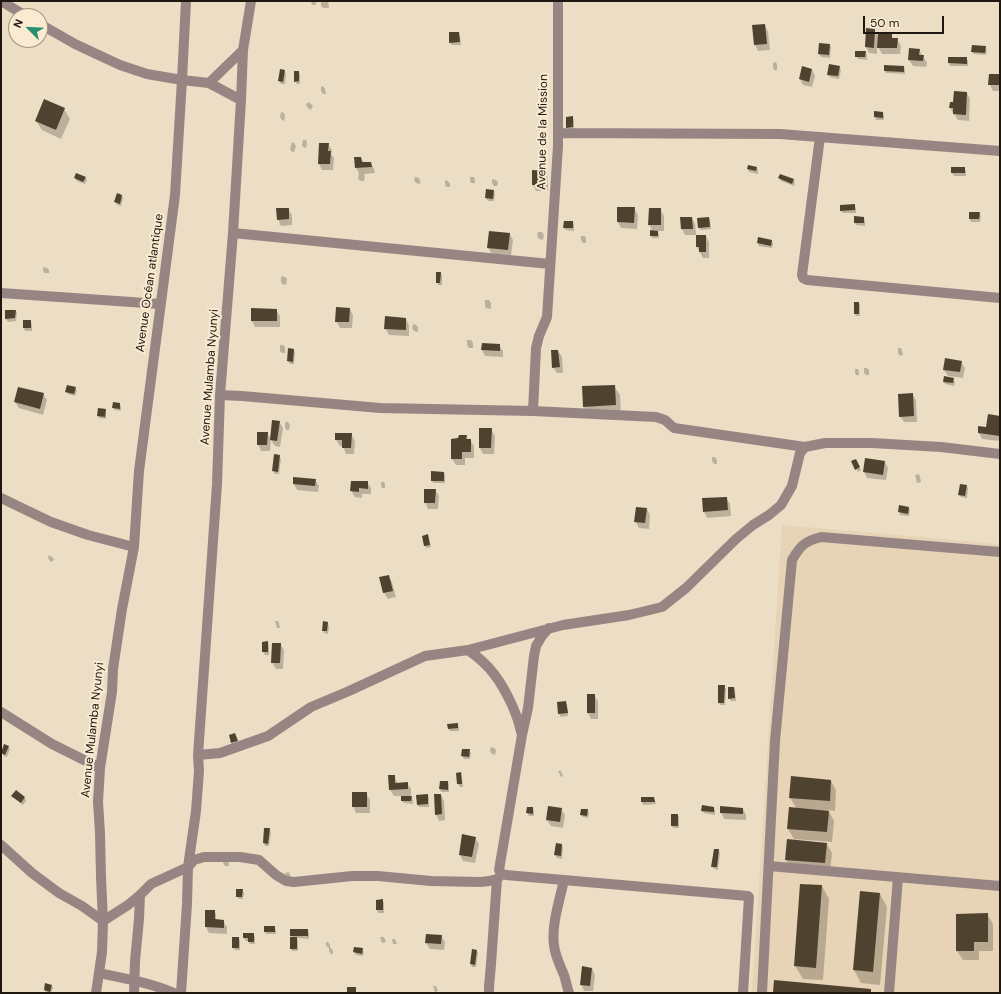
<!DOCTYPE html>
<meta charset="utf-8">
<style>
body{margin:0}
#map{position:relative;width:1001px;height:994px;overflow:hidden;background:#ecddc5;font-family:"DM Sans",sans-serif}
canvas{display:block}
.frame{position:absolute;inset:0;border:2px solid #1e1810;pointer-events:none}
.north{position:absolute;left:8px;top:8px;width:40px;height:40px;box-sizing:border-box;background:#faead2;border:1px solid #a29684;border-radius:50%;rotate:294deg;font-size:11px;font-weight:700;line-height:16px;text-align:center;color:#1e1810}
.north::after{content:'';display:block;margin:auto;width:14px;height:18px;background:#278f6d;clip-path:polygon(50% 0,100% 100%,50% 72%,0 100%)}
.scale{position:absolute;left:863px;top:16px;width:81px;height:18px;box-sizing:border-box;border:2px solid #1e1810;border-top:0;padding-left:5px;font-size:12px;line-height:14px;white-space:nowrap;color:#1e1810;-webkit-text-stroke:3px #faead2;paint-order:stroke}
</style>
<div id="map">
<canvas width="1001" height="994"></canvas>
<div class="frame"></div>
<div class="north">N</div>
<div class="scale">50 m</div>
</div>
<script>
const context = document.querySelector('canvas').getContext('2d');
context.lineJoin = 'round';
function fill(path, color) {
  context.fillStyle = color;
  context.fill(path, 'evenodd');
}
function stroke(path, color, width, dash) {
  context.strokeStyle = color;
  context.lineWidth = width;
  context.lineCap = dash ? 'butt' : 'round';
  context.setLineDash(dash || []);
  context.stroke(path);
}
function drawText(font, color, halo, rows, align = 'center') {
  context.font = font + ' "DM Sans",sans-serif';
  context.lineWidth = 4;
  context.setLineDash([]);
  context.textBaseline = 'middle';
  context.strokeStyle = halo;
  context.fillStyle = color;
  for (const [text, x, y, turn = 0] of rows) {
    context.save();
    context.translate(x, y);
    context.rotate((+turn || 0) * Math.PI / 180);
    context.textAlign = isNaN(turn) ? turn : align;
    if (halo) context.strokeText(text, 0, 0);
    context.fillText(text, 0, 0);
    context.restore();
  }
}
fill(new Path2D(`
 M782 525 1000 544V993H752Z`), '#e7d3b5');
fill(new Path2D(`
 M311 1H316V5H312Z
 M321 1H328L329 8H323L321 6Z
 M765 25 768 32 770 50 758 51 755 45Z
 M874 30 879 37 891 35 894 39H897L901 46 900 54H882L877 45V54L869 53 866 47Z
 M459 33 460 36 461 45H452L450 43Z
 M820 44H829L831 47 830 58 821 57 819 54Z
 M985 47 987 50 986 55 974 54 972 52Z
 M919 50 927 63 926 67 913 66 909 60Z
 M865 52 867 55V60L858 59 856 56Z
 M966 58 968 61V66H950L949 63Z
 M776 62 777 65V70H774L773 67V63Z
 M839 67 841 70 839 79 830 77 828 75Z
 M904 67 905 70V74L886 73 885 70Z
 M812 70 815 76 812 87 803 85 800 79Z
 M284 71 286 74 285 84H281L279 81Z
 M299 72 300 74V84H297L295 81Z
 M1000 75V91H993L990 85Z
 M323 86 325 89 326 94H323L321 91V87Z
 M967 93 970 99 969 121 958 120 950 108Z
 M308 102 311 104 313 106 311 110 308 108 306 105Z
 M64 109 70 119 61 139 42 130 36 121Z
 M281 112 284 113 285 116 284 121 282 120 280 117Z
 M883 113 884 116V120H876L875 117Z
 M572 117 574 120V130H569L567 128Z
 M303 140H306L307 143 306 148 303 147 302 145Z
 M292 142 294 143 296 146 294 152H292L290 149Z
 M328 144 332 150 331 154 334 158 333 170H322L319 164Z
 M361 158 364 163H371L374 169 375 173 364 174 365 176 364 181H360L358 178 359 173 356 168Z
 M757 168 758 170V174L749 172 748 169Z
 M952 168H964L966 171V176H954L952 173Z
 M544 172 548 178V191H536L533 185Z
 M780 175 794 180 795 183 794 186 781 181 779 178Z
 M85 177 87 180 85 184 77 181 75 178Z
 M415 177 419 178 420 181V184L416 183 414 180Z
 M470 177H474L475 180V183H471L470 180Z
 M492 179 496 180 498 182 497 186H494L492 183Z
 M445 180 448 181 450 184V187H446L445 184Z
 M493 191 495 194 494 201H488L486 198Z
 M122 195 123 198 121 206 117 205 116 202Z
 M854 205 856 208V213H843L841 211Z
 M618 208H634L638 215 637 229 621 228 618 222Z
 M288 209 292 215V225L281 226 278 219Z
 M660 209 664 216V231H657L659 234V238H652L651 235 653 231 649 225Z
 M979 213 981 216 980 222H971L970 219Z
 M692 218 695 224 696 235H685L682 229Z
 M709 218 710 220 711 229 701 230 699 228Z
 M863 218 865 220V226L856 225 855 223Z
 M573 222 574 225V231L566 230 564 228Z
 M538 232H542L544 235 543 240 539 239 537 236Z
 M509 233 513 240 511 255 492 254 488 248Z
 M581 236H585L586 239V243H583L581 240Z
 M697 236H706L709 242V258H703L697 247Z
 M759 238 772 241 773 244 772 248 759 246 758 243Z
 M43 267 47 268 49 270V273H44L43 270Z
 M440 273 442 275V285H438L437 282Z
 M281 276 285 277 287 279 286 285 282 284 281 282Z
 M485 300H489L491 303V309L486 308 485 306Z
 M859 303 860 305V316H856L855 314Z
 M350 309 353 315 352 328H340L336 321Z
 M276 310 280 316V327H255L252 321Z
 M15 311 17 313 16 321 8 322 6 319Z
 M406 319 409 325V336L389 335 385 328Z
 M30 321 32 324V331H25L24 328Z
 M413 324 416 325 418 327V332L414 331 412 328Z
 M467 340H471L473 343V348H469L467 345Z
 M280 345H283L285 347V353H282L280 351Z
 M499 345 503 351V357L485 356 482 350Z
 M898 348H901L902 351 903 355 900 356 898 353Z
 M289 349 293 350 295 352 294 364H290L288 361Z
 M558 351 562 357 563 373H557L553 367Z
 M961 362 965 368 963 378 948 376 944 370Z
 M864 368H867L869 370V375H866L864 373Z
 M855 369H858L859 372V375H856L855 373Z
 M953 379 955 382 954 386 945 384 944 381Z
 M614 386 620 395 621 415 589 416 584 407Z
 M75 388 77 391 75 396 68 394 66 392Z
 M43 394 47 400 43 415 19 408 15 402Z
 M912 394 916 400 917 422H904L900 416Z
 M120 404 121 407V411L115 410 113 408Z
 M105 410 106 413V419L99 418 98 416Z
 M1000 417V441L982 439 979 433 987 429Z
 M279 422 283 428 280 447 275 446 271 440Z
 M285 422H288L290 425 289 430H286L285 427Z
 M491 429 495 436 494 454H483L480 448Z
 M267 433 271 439 270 451H261L258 444Z
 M351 434 355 441 354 454H346L343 446H340L336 440Z
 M466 436 469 440H470L474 446V458H465V465H456L452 459Z
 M279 456 281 459 279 474H275L273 471Z
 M712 457H715L717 460V464H714L712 461Z
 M855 460 861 470 858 472 852 461Z
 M884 461 888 468 886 480 867 478 864 472Z
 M444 473 445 475V483H433L432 480Z
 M919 474 920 477 921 482 917 483 915 475Z
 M315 480 319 486 318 492 297 490 294 484Z
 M367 482 371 488V494H362V498L355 497 351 491Z
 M381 482H384L385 484V488H382L381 485Z
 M967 486 968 489 967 498 961 497 959 495Z
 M435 490 439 496 438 509H428L425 502Z
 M726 498 730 504 731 516 707 518 704 512Z
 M909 508 910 510 909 516 900 515 899 512Z
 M647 509 650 515 649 529 639 528 635 521Z
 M427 536 429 538 431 547 426 548 425 546Z
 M49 555 52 557 54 559 52 562 50 561 48 558Z
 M388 576 392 582 396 597 388 599 384 593 380 578Z
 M275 621H278L279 623 280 628H277L276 625Z
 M327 623 329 626 328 634 324 633 323 630Z
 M267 642 269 645V655H265L263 652V643Z
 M280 644 284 650 283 669H276L272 662Z
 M724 686 726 689 725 705H720L719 703Z
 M734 688 735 690 736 701H731L729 698Z
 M588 695H594L598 701V719H591L588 713Z
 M565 702 567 705 568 716 561 717 559 714 558 703Z
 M457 725 459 727V731H450L449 728Z
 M8 746 10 749 7 757 4 756 2 753Z
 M491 747 494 748 496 750 495 755 492 754 490 751Z
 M462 750H469L471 753 470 759H464L462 756Z
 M558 771H561L563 776 561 777Z
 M461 773 462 776 463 787H460L458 784 457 774Z
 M394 776 398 784 407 783 411 789V795H410L413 800V804L404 803 402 801V796H394L390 790Z
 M831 781 836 790 835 811 828 810 834 821 832 842 794 839 788 829 797 809 790 798Z
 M448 782 449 785V792H441L440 789Z
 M16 792 25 798 26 801 23 805 14 798 13 796Z
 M366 793 370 800V813H356L353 806Z
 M427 795 429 798V807H419L418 805Z
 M441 795 444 801 445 820 439 821 436 814Z
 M642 798H654L656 804 643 805 642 802Z
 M533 808 534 811V816H529L527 813Z
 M714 808 715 810V815L704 813 702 811Z
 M561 809 565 815 563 828 551 826 547 820Z
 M743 809 746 815V820L724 819 721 812Z
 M587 810 589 813 588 818 583 817 581 815Z
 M677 815 679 817V828H673L672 825Z
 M269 829 271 832 269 846H265L264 843Z
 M475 838 479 844 475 863 463 861 460 855Z
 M826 843 832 853 830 873 791 870 786 860Z
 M557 845H562L563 848 562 859 557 858 555 855Z
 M719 850 720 853 718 870 714 869 712 866Z
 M224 860H227L229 863V866H225L223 863Z
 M289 872 290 875 292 879 286 877 285 873Z
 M822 886 829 899 823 980 803 979 795 966Z
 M242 890 244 893 243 899H239L237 896Z
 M861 892 880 894 887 907 880 985 861 983 854 970Z
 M377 900H382L384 903V913H378L377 910Z
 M214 911 216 914V920L223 921 227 927V934L209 933 206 927Z
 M987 914 993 924V951H979V960H963L957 951Z
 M274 927 276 930V934H266L265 931Z
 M307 930 309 933V939L297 938 298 941V951H292L291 949 292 938 291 936Z
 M253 934 255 937V944H250L248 941H246L244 938Z
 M441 936 445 942 444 950 430 949 426 943Z
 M380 937H384L386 942 382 943Z
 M239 938 240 941V950H235L233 948Z
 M392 939H395L397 944H393Z
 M326 942H328L330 945V948H331L333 951V954H331L329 951V948H328L326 945Z
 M362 949 364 952 363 956 356 955 354 952Z
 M476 951 478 953 476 967H472L471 964Z
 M592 968 595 975 593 991H584L581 984Z
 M51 985 53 988 51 993H46L45 990Z
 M433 986H436L438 991 435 992Z`), '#0003');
fill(new Path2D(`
 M765 24 767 44 754 45 752 25Z
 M866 28 875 29 874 48 865 47Z
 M449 32H459L460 42 449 43Z
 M878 34H892V38H898L897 48H877Z
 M819 43 830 44 829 55 818 54Z
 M972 45 986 46 985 53 971 52Z
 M909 48 920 49 919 55H924L923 61 908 60Z
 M855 51H866L865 57H855Z
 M948 57H967V64L948 63Z
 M829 64 840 66 838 76 827 75Z
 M884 65 904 66V72L884 71Z
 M802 66 812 69 809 82 799 79Z
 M280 69 285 70 283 82 278 81Z
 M294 71H299V81L294 82Z
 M989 74H1000V85H988Z
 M954 91 967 92 966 115 953 114V108H949L950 102H953Z
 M44 99 65 108 56 130 35 121Z
 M874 111 883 112V118L874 117Z
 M573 116V127L566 128V117Z
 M319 143H329L328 151H331L330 164H318Z
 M354 157H361L362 162H371L372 167 355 168Z
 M748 165 757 167 756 171 747 169Z
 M951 167H965V173H951Z
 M532 170 545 171V185H532Z
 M76 173 86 177 83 182 74 178Z
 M780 174 794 179 792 184 778 178Z
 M486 189 494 190 493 199 485 198Z
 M117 193 122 195 120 204 114 202Z
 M855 204V210L840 211V205Z
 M617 207H635L634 223 617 222Z
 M276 208H289V219L277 220Z
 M649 208H661V225H648Z
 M969 212H980L979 219H969Z
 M854 216 864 217V223H854Z
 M680 217H692L693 229H681Z
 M709 217 710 227 698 228 697 218Z
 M564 221H573V228H563Z
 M650 230 658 231V236H650Z
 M489 231 510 233 508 250 487 248Z
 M696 235H706V252H699V247H696Z
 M758 237 772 240 771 246 757 243Z
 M436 272H441L440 283H436Z
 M854 302H859V314H854Z
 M336 307 350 308 349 322H335Z
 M251 308 277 309V321H251Z
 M5 310H16L15 318 5 319Z
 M385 316 406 318V330L384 329Z
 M23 320H31V328H23Z
 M482 343 500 344V351L481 350Z
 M288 348 294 349 293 362 287 361Z
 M551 350H558L560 367 552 368Z
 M945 358 962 361 960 372 943 370Z
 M944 376 954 378 953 383 943 382Z
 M67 385 76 387 74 394 65 392Z
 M615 385 616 405 583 407 582 386Z
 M18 387 44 393 40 409 14 402Z
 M913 393 914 416 899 417 898 394Z
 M113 402 120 403V409L112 408Z
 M98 408 106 409 105 417 97 416Z
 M988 414 1000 416V436L978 433V426L986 427Z
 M272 420 280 421 277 441 270 440Z
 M479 428H492L491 448H479Z
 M257 432H268L267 445H257Z
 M335 433H352L351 448H342V440H335Z
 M459 435H467L466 439H471V452H462V459H451V439L458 438Z
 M274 454 280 455 278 472 272 471Z
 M865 458 885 461 883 475 863 472Z
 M856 459 860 467 855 470 851 461Z
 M431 471 444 472V481H431Z
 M293 477 316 479 315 486 293 484Z
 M351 481H368V489L359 488V492L350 491Z
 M960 484 967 485 965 496 958 495Z
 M424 489H436L435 503H424Z
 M727 497 728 510 703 512 702 498Z
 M899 505 909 507 908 514 898 512Z
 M636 507 647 508 645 523 634 522Z
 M428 534 430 545 424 546 422 536Z
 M389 575 393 591 383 593 379 577Z
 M323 621 328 622 327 631H322Z
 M268 641V652H262V642Z
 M272 643H281L280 663H271Z
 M718 685H725L724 703H718Z
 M728 687H734L735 698 728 699Z
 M587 694H595V713H587Z
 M566 701 568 713 558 714 557 702Z
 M458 723V728L448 729 447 724Z
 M235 733 238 741 231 743 229 735Z
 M4 744 9 746 5 755 1 753Z
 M462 749H470L469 757 461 756Z
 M461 772 462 784H457L456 773Z
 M388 775H395V783L408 782V789L389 790Z
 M791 776 831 780 830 801 789 798Z
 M440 781H448V790L439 789Z
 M16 790 25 797 21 803 11 796Z
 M352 792H367V807H352Z
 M428 794V804L417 805 416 795Z
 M434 794H441L442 814 435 815Z
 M401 796H412L411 801H401Z
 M641 797H654L655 802H641Z
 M702 805 714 807V812L701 811Z
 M548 806 562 808 560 822 546 820Z
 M720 806 743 808V814L720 813Z
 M527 807H533V814L526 813Z
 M789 807 829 811 827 832 787 829Z
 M581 809H588L587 816 580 815Z
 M671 814H678V826H671Z
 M264 828H270L268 844 263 843Z
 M462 834 476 837 472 857 459 855Z
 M787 839 827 843 825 863 785 860Z
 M556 843 562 844 561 856 554 855Z
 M714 849H719L717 867H711Z
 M800 884 822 885 816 968 794 966Z
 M236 889H243L242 897H236Z
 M860 891 880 893 873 972 853 970Z
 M383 899V910H376V900Z
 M205 910H215V919L224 920V928L205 927Z
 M988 913V942H974V951H956V914Z
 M264 926H275V932H264Z
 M290 929H308V936H290Z
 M243 933H254V942H248V938H243Z
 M426 934 442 935 441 944 425 943Z
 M232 937H239V948H232Z
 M290 937H297V949H290Z
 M354 947 363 948 362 954 353 952Z
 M472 949 477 950 475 965 470 964Z
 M582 966 592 968 590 986 580 985Z
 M774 980 871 989V993H773Z
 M45 983 52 985 50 992 44 990Z
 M347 987H356V993H347Z`), '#4f422f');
stroke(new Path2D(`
 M1 1 26 16
 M40 24 75 44 120 65 147 74 182 80 209 83 241 100
 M209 83 243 50
 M558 133 780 134 1000 151
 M820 137 802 275 803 278 807 280 1000 298
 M233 233 550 264
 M1 293 160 304
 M220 395 242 396 380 408 533 411 656 417 665 420 674 428 805 447
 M533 411 536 348 539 336 547 317 558 146V1
 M1 498 51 522 88 535 134 547
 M468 650C490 665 501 681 512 705 516 714 519 722 521 732
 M1 712 52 744 100 768
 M198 755 220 753 268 736 311 707 349 691 425 656 468 650 563 625 629 615 662 607 686 588 736 539 753 525 769 515 781 505 792 486 800 453 805 447 825 443H872L941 447 1000 454
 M1 845 32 873 59 893 82 906 103 921 128 905 140 895 151 884 188 867 194 860 204 857H240L259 860 276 875 286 881 294 882 352 876H378L431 881 481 882 489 881 497 879 502 874
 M769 866 1000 886
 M502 874 506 875 748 896 749 897 743 993
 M502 874 499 870 522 735 528 708 534 656 536 646 542 636 549 628
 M564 880C560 899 551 926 554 945 555 956 560 965 564 975 566 981 567 987 569 993
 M99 973C124 978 150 983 174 993
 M96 993 102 952 103 921 101 877 100 833 98 802 100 768 112 692 113 669 122 609 134 547 139 471 175 195 182 80 186 1
 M134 993 135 961 139 919 140 895
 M181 993 187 904 188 867 196 811 199 771 198 755 217 484 220 395 233 233 241 100 243 50 251 1
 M489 993V987L491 964 497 879
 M762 993 775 741 792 560C800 546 805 541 821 537L1000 552
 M889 993 898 877`), '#978583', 10);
drawText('12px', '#1e1810', '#faead2', [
 ["Avenue de la Mission",543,132,-89],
 ["Avenue Océan atlantique",150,283,-82],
 ["Avenue Mulamba Nyunyi",210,377,-86],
 ["Avenue Mulamba Nyunyi",93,730,-84]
]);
</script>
